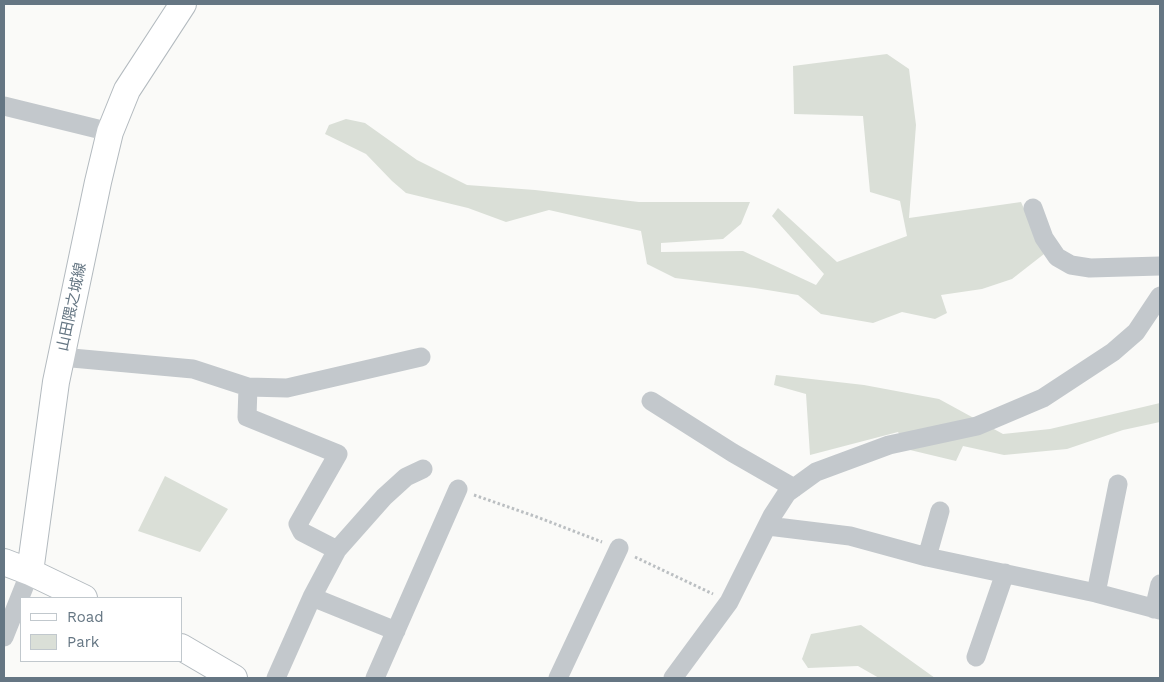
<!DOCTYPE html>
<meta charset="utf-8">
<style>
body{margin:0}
#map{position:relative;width:1164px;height:682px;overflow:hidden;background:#fafaf8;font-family:"Work Sans",sans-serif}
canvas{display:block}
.frame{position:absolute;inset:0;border:5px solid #657683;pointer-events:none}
.legend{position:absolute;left:20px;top:597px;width:162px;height:65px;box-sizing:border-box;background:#fff;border:1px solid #c1c8cd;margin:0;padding:6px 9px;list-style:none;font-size:15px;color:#657683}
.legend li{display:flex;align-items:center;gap:10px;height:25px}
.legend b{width:25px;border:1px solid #c1c8cd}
</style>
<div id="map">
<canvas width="1164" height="682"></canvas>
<div class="frame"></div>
<ul class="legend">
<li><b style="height:6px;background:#fff"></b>Road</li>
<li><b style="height:14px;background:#dadfd7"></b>Park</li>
</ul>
</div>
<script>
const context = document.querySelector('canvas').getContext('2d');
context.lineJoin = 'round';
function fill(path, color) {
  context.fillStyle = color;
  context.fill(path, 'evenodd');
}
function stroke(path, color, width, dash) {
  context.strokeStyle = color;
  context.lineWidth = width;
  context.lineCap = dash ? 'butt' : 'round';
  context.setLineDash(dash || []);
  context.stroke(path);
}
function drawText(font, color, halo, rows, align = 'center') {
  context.font = font + ' "Work Sans","Noto Sans JP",sans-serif';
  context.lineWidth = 5;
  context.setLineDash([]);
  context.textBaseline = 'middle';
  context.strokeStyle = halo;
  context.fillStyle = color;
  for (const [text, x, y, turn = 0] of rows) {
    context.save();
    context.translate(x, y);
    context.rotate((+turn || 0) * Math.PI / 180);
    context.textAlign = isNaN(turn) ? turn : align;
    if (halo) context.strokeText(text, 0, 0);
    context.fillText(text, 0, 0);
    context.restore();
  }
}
fill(new Path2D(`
 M887 54 909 69 916 125 909 218 1021 202 1044 254 1012 279 982 289 941 295 947 313 935 319 902 312 873 323 821 314 798 295 755 288 675 278 647 264 641 231 549 210 506 222 468 208 406 193 392 181 366 154 325 134 329 125 346 119 365 123 417 160 467 185 535 190 639 202H750L741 224 723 239 661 243V252L743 251 816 285 824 274 772 216 778 208 837 262 907 236 900 201 870 192 863 116 794 114 793 66Z
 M776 375 864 385 939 399 1003 434 1050 429 1160 403V422L1123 430 1067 449 1004 455 963 446 956 461 910 450 898 432 810 455 806 394 774 385Z
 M165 476 228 509 200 552 138 531Z
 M861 625 935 678H879L858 666 808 668 802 659 811 634Z`), '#dadfd7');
const secondary = new Path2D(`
 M4 562 30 572 84 598
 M30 572 56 382 98 182 110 132 127 90 183 4
 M181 647 234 678`);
stroke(secondary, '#b3babf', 28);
stroke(new Path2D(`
 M474 495 537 517 602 542
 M635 557 713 594`), '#bbbfc2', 3, [2.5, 2.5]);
stroke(new Path2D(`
 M4 106 110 132
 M1033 208 1044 238 1057 257 1071 265 1090 268 1160 266
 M61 357 193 369 248 387 247 417 338 454 298 524 302 532 337 550 384 497 406 477 423 469
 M248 387 287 388 421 357
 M651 401 733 453 794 488
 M768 526 850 536 927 557 1096 593 1160 610
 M927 557 940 511
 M1096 593 1118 484
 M312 597 396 631
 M1154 609 1160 584
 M4 637 30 572
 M976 657 1005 573
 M276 678 312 597 337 550
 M375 678 458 489
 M558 678 619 548
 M673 678 729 602 772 516 787 493 816 472 889 445 977 426 1043 398 1113 352 1136 332 1160 296`), '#c3c8cc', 19);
stroke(secondary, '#fff', 26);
drawText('15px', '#657683', '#fff', [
 ["山田隈之城線",72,307,-78]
]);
</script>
